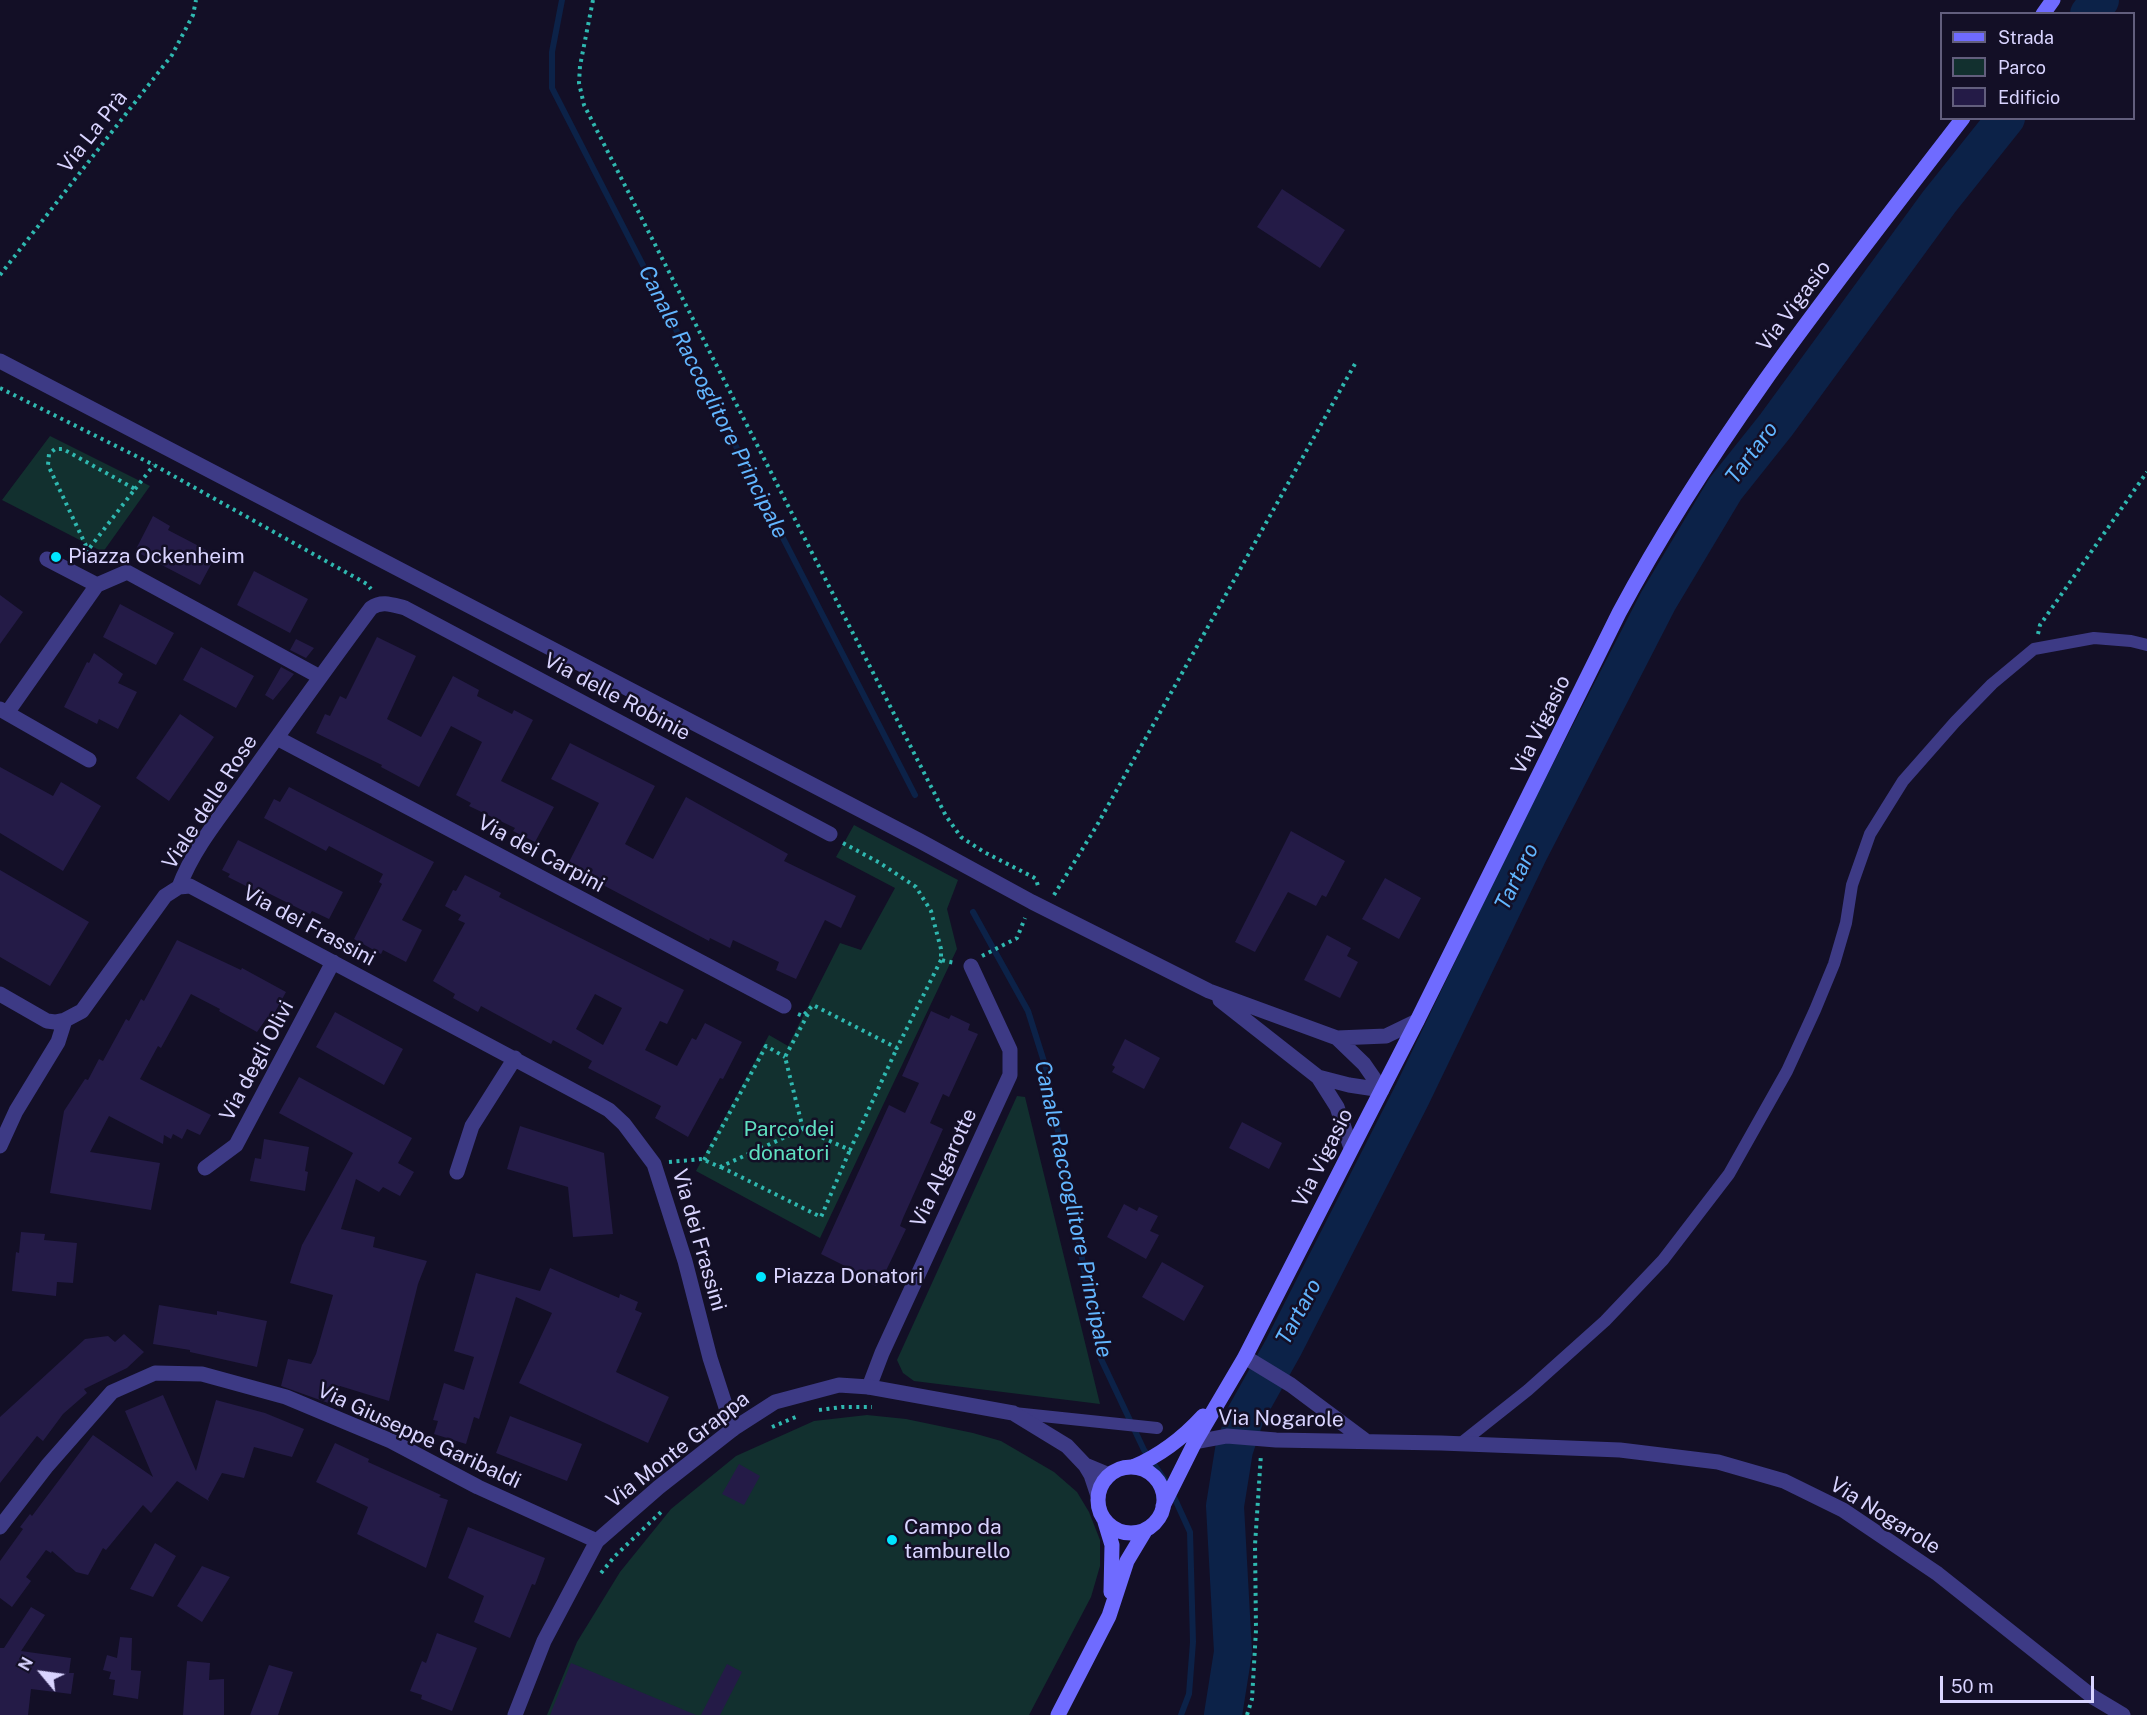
<!DOCTYPE html>
<meta charset="utf-8">
<style>
body{margin:0}
#map{position:relative;width:2147px;height:1715px;overflow:hidden;background:#130f26;font-family:"Public Sans",sans-serif}
canvas{display:block}
.legend{position:absolute;left:1940px;top:12px;width:195px;height:108px;box-sizing:border-box;background:#130f26;border:2px solid #625e7d;margin:0;padding:8px 10px;list-style:none;font-size:18px;color:#d9d4ff}
.legend li{display:flex;align-items:center;gap:12px;height:30px}
.legend b{width:30px;border:2px solid #625e7d}
.north{position:absolute;left:12px;top:1643px;width:60px;height:60px;-webkit-text-stroke:4px #130f26;paint-order:stroke;rotate:299deg;font-size:16px;font-weight:700;line-height:24px;text-align:center;color:#d9d4ff}
.north::after{content:'';display:block;margin:auto;width:21px;height:27px;background:#d9d4ff;clip-path:polygon(50% 0,100% 100%,50% 72%,0 100%)}
.scale{position:absolute;left:1940px;top:1676px;width:154px;height:27px;box-sizing:border-box;border:3px solid #d9d4ff;border-top:0;padding-left:8px;font-size:18px;line-height:21px;white-space:nowrap;color:#d9d4ff;-webkit-text-stroke:4px #130f26;paint-order:stroke}
</style>
<div id="map">
<canvas width="2147" height="1715"></canvas>
<ul class="legend">
<li><b style="height:8px;background:#6f6bff"></b>Strada</li>
<li><b style="height:16px;background:#12302f"></b>Parco</li>
<li><b style="height:16px;background:#241b47"></b>Edificio</li>
</ul>
<div class="north">N</div>
<div class="scale">50 m</div>
</div>
<script>
const context = document.querySelector('canvas').getContext('2d');
context.lineJoin = 'round';
function fill(path, color) {
  context.fillStyle = color;
  context.fill(path, 'evenodd');
}
function stroke(path, color, width, dash) {
  context.strokeStyle = color;
  context.lineWidth = width;
  context.lineCap = dash ? 'butt' : 'round';
  context.setLineDash(dash || []);
  context.stroke(path);
}
function drawText(font, color, halo, rows, align = 'center') {
  context.font = font + ' "Public Sans",sans-serif';
  context.lineWidth = 5;
  context.setLineDash([]);
  context.textBaseline = 'middle';
  context.strokeStyle = halo;
  context.fillStyle = color;
  for (const [text, x, y, turn = 0] of rows) {
    context.save();
    context.translate(x, y);
    context.rotate((+turn || 0) * Math.PI / 180);
    context.textAlign = isNaN(turn) ? turn : align;
    if (halo) context.strokeText(text, 0, 0);
    context.fillText(text, 0, 0);
    context.restore();
  }
}
fill(new Path2D(`
 M50 436 150 486 103 552 2 500Z
 M854 825 958 880 947 909 957 949 820 1238 696 1171 769 1035 788 1046 840 943 861 950 895 888 836 857Z
 M1017 1096 1025 1097 1100 1404 914 1381 903 1373 897 1360Z
 M867 1415 906 1419 973 1433 1001 1441 1054 1472 1077 1492 1089 1512 1100 1540V1566L1091 1597 1029 1715H547L577 1642 620 1572 671 1509 736 1456 814 1421Z`), '#12302f');
stroke(new Path2D(`
 M562 0 552 52V88L915 795
 M973 912 1028 1011 1046 1068 1101 1359 1144 1450 1169 1486 1190 1532 1193 1642 1189 1694 1181 1715`), '#0c2248', 6);
stroke(new Path2D(`
 M2089 14 2100 0
 M1223 1715 1233 1652 1225 1506 1234 1450 1246 1414 1283 1348 1412 1095 1529 852 1658 601 1725 489 1776 425 1939 202 2006 118`), '#0c2248', 38);
fill(new Path2D(`
 M1282 189 1345 230 1320 268 1257 227Z
 M153 516 170 526 168 530 216 555 200 585 135 551Z
 M254 571 308 599 290 633 237 605Z
 M0 595 23 612 0 644Z
 M120 604 174 633 156 665 103 637Z
 M377 637 416 656 387 719 421 737 453 676 479 690 477 696 512 714 514 710 533 720 501 781 554 807 535 842 513 831 515 828 469 806 471 803 456 795 482 742 451 726 419 787 381 767 382 765 316 733 325 714 330 716 340 696 346 699Z
 M296 639 314 648 306 658 290 650Z
 M201 647 254 676 236 708 183 680Z
 M94 653 123 674 118 683 137 692 118 729 99 719 97 724 64 707 87 662 89 663Z
 M281 667 294 674 273 700 265 695Z
 M180 714 214 737 169 801 136 778Z
 M570 743 655 786 625 844 653 859 686 797 788 854 784 861 856 896 841 928 825 920 796 979 776 970 779 962 733 940 730 948 710 938 709 941 567 866 599 803 551 779Z
 M0 767 53 796 61 782 101 806 63 871 0 833Z
 M289 787 434 862 402 920 422 930 406 962 383 950 381 954 354 939 382 884 379 882 383 874 329 846 326 851 264 818 274 799 280 802Z
 M1291 831 1345 861 1326 897 1322 895 1316 906 1288 892 1255 952 1235 942Z
 M238 840 343 892 329 919 312 911 310 914 266 892 264 895 228 877 230 874 222 870Z
 M0 870 89 922 50 986 0 957Z
 M465 875 501 893 499 897 684 990 667 1024 660 1021 645 1050 677 1066 692 1038 696 1040 705 1023 742 1042 723 1079 720 1078 688 1137 655 1118 661 1106 588 1068 592 1061 553 1040 551 1044 481 1006 478 1012 453 998 455 994 433 981 465 923 458 920 461 915 445 906 453 890 456 891ZM595 994 622 1008 603 1045 576 1029Z
 M1385 878 1421 898 1399 939 1362 919Z
 M1327 935 1351 948 1347 956 1358 962 1340 998 1304 980Z
 M177 940 241 970 242 968 286 992 270 1021 266 1019 257 1032 219 1011 220 1009 191 994 161 1048 158 1046 140 1079 211 1115 200 1135 187 1129 182 1139 173 1134 171 1139 164 1135 163 1144 109 1116 90 1152 160 1163 151 1210 50 1193 64 1111 85 1079 88 1080 99 1059 103 1061 126 1019 129 1021 141 999 144 1001Z
 M931 1011 949 1019 951 1015 970 1024 968 1030 978 1034 949 1097 943 1094 930 1123 943 1129 903 1218 900 1226 906 1229 883 1277 880 1276 876 1286 859 1278 861 1274 821 1254 889 1105 905 1113 919 1083 902 1076Z
 M335 1012 403 1049 384 1085 316 1047Z
 M1125 1039 1160 1058 1144 1089 1112 1072 1115 1067 1112 1065Z
 M299 1077 412 1138 398 1163 414 1172 400 1196 383 1187 379 1192 356 1179 341 1229 375 1237 373 1247 427 1261 418 1284 389 1401 340 1386 334 1405 281 1386 288 1359 311 1364 316 1354 333 1295 290 1283 302 1245 353 1153 279 1113Z
 M1242 1122 1282 1143 1269 1169 1229 1148Z
 M520 1126 604 1153 613 1234 573 1237 568 1187 507 1169Z
 M264 1139 309 1147 305 1171 308 1172 305 1191 250 1181 255 1158 261 1159Z
 M1124 1204 1137 1211 1139 1207 1158 1216 1150 1231 1159 1235 1146 1259 1107 1237Z
 M21 1232 45 1234 44 1240 77 1243 73 1283 57 1282 56 1296 12 1291 16 1252 19 1253Z
 M1162 1262 1204 1286 1184 1321 1142 1297Z
 M550 1268 619 1298 620 1294 638 1302 635 1310 642 1313 616 1372 669 1397 648 1443 519 1383 552 1313 516 1297 479 1419 474 1417 466 1444 434 1434 438 1421 433 1420 444 1383 464 1390 474 1357 454 1351 476 1273 540 1291Z
 M159 1305 217 1315V1311L267 1321 257 1367 190 1352V1350L153 1344Z
 M124 1334 144 1352 127 1368 84 1389 87 1393 63 1414 43 1441 37 1436 0 1483V1417L85 1339 108 1336 115 1342Z
 M163 1395 196 1471 216 1400 265 1413 304 1429 292 1457 254 1447 244 1478 222 1473 208 1499 209 1501 177 1481 151 1513 143 1505 106 1550 103 1548 88 1575 76 1572 52 1551 51 1553 46 1550 26 1577 31 1581 12 1607 0 1598V1561L23 1529 20 1527 30 1514 32 1516 93 1435 153 1477 125 1411Z
 M510 1416 582 1444 567 1481 496 1453Z
 M335 1443 369 1459 368 1462 441 1495 439 1497 448 1500 426 1568 357 1534 368 1507 316 1482Z
 M739 1464 760 1476 744 1505 722 1494Z
 M468 1527 545 1558 535 1585 532 1584 510 1638 474 1622 484 1596 448 1578Z
 M155 1543 176 1556 153 1597 130 1589Z
 M202 1566 230 1577 202 1622 177 1606Z
 M31 1607 45 1615 21 1651 71 1658 69 1673H74L71 1694 31 1689 28 1715H0V1648H4Z
 M437 1633 477 1648 452 1711 421 1699 422 1695 410 1691 422 1661 426 1663Z
 M120 1637 132 1638 131 1670 141 1671 138 1699 113 1695 115 1680 109 1679 111 1672 103 1670 107 1655 117 1658Z
 M187 1661 210 1663 209 1680 224 1679V1715H183Z
 M571 1663 696 1715H550Z
 M727 1664 742 1672 720 1715H701Z
 M269 1665 293 1672 278 1715H250Z`), '#241b47');
stroke(new Path2D(`
 M593 0 580 66 579 83 584 105 946 816 961 837 984 852 1033 877 1036 879 1038 886
 M0 275 172 55 193 15 196 0
 M0 388 154 465 367 584 371 589
 M135 489 154 465
 M84 560 88 550 48 465 49 454 55 449H63L135 489 88 550
 M2038 634 2040 625 2147 472
 M843 843 880 863 916 887 931 911 941 949V960L955 963
 M1054 895 1096 827 1356 362
 M982 956 1017 938 1025 918
 M798 1014 803 1016 813 1005 897 1048 941 960
 M803 1129 785 1057 809 1012
 M704 1160 766 1046 785 1057
 M669 1162 702 1159 720 1167 803 1129 850 1150 897 1048
 M721 1167 821 1217 850 1150
 M819 1410 842 1407H872
 M772 1427 798 1416
 M601 1573 615 1556 661 1512
 M1247 1715 1252 1699 1256 1630 1255 1545 1261 1454`), '#2fb8b0', 4, [3, 4.5]);
stroke(new Path2D(`
 M1014 1413 1157 1428
 M1460 1444 1528 1390 1605 1321 1663 1260 1729 1174 1787 1071 1815 1010 1834 964 1846 923 1852 885 1870 834 1903 781 1955 722 1992 684 2034 649 2094 638 2131 641 2147 645`), '#3d3a85', 12);
stroke(new Path2D(`
 M97 585 127 572 320 677
 M0 709 89 760
 M7 713 97 585 47 559
 M277 738 784 1006
 M179 887C194 846 225 811 250 775 290 719 330 663 371 608 382 600 393 605 405 608L830 834
 M0 994 47 1021 55 1022 65 1020
 M0 1146 16 1111 58 1042 65 1020 82 1011 165 896 179 887 190 886 593 1101 609 1110 624 1124 654 1164 685 1261 710 1358 733 1429
 M205 1168 236 1145 333 962
 M457 1172 472 1126 515 1058
 M869 1387 882 1353 1010 1075V1050L971 966
 M0 1527 47 1466 112 1392 155 1373 202 1374 286 1397 391 1441 478 1487 597 1541`), '#3d3a85', 15);
stroke(new Path2D(`
 M0 361 920 841 1032 902 1209 991 1337 1038 1386 1036 1417 1021
 M1220 1000 1318 1077 1337 1107 1351 1148
 M1337 1038 1364 1064 1382 1090
 M1318 1077 1349 1085 1382 1090
 M1245 1357 1291 1385 1366 1441
 M1195 1442 1227 1436 1276 1440 1441 1443 1620 1450 1718 1462 1784 1481 1843 1510 1938 1574 2093 1697 2123 1715
 M1085 1465 1109 1475
 M515 1715 544 1641 597 1541 659 1487 733 1429 775 1402 839 1385 869 1387 1013 1413 1067 1446 1085 1465 1091 1475 1098 1496`), '#3d3a85', 15);
stroke(new Path2D(`
 M2043 14 2053 0
 M1098 1500a33 33 0 1 1 66 0a33 33 0 1 1-66 0Z
 M1133 1467C1161 1455 1182 1439 1203 1416
 M1163 1506 1195 1442 1245 1357 1417 1021 1619 613C1714 435 1840 278 1963 118
 M1105 1522 1112 1545 1111 1592
 M1058 1715 1109 1616 1127 1561 1145 1531`), '#6f6bff', 15);
for (const [x, y, r, color] of [
 [56,557,6,"#00e5ff"],
 [761,1277,6,"#00e5ff"],
 [892,1540,6,"#00e5ff"]
]) {
  const dot = new Path2D();
  dot.arc(x, y, r, 0, 2 * Math.PI);
  context.fillStyle = color;
  context.fill(dot);
  stroke(dot, '#130f26', 2);
}
drawText('21px', '#d9d4ff', '#130f26', [
 ["Via La Prà",93,132,-52],
 ["Via Vigasio",1794,306,-53],
 ["Via delle Robinie",617,697,28],
 ["Via Vigasio",1541,725,-64],
 ["Viale delle Rose",210,802,-57],
 ["Via dei Carpini",541,854,28],
 ["Via dei Frassini",309,926,28],
 ["Via degli Olivi",257,1061,-62],
 ["Via Vigasio",1323,1158,-63],
 ["Via Algarotte",944,1168,-65],
 ["Via dei Frassini",699,1240,74],
 ["Via Nogarole",1281,1419,1],
 ["Via Giuseppe Garibaldi",419,1436,25],
 ["Via Monte Grappa",678,1450,-38],
 ["Via Nogarole",1885,1516,32]
]);
drawText('21px', '#d9d4ff', '#130f26', [
 ["Piazza Ockenheim",68,557],
 ["Piazza Donatori",773,1277],
 ["Campo da",904,1528],
 ["tamburello",904,1552]
], 'left');
drawText('21px', '#5fe0c0', '#130f26', [
 ["Parco dei",789,1130],
 ["donatori",789,1154]
]);
drawText('italic 22px', '#62b6ff', '#130f26', [
 ["Canale Raccoglitore Principale",713,402,63],
 ["Tartaro",1752,453,-53],
 ["Tartaro",1517,877,-64],
 ["Canale Raccoglitore Principale",1073,1209,78],
 ["Tartaro",1299,1312,-62]
]);
</script>
